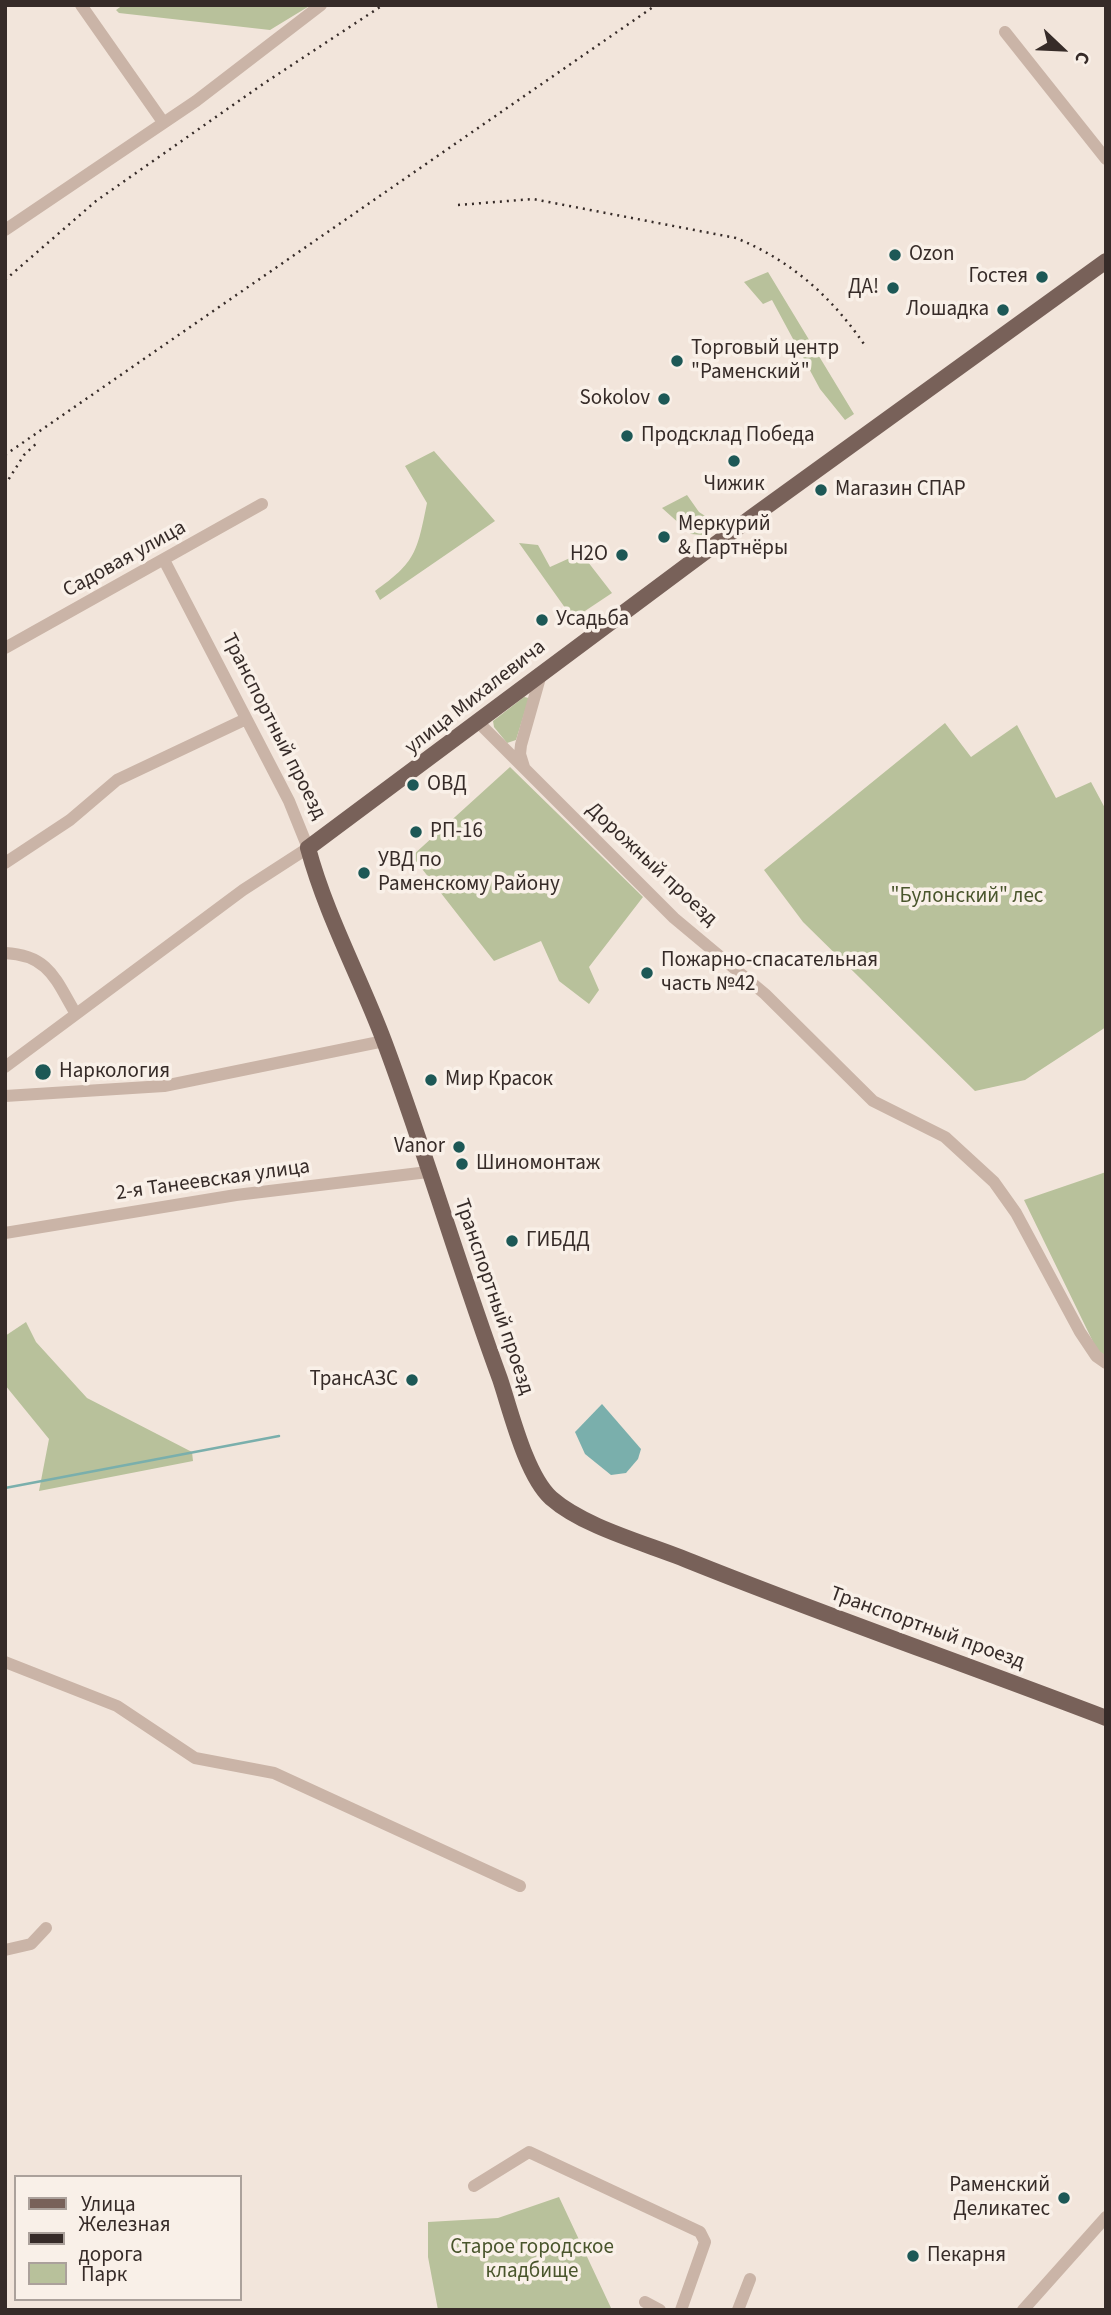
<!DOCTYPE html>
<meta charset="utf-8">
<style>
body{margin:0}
#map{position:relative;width:1111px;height:2315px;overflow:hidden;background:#f2e5db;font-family:"Source Sans 3",sans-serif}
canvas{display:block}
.frame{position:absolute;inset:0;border:7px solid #362b28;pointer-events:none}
.legend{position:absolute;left:14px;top:2175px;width:228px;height:126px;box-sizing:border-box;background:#f9f0e8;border:2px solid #aba19b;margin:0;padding:9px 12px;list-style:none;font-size:21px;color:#362b28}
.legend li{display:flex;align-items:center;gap:14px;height:35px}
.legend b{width:35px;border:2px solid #aba19b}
.north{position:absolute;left:1027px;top:14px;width:70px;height:70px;-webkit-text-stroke:5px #f9f0e8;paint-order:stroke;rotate:113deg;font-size:19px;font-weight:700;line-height:28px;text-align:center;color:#362b28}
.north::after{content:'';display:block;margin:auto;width:24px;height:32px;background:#362b28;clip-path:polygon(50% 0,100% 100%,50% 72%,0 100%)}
</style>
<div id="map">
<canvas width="1111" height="2315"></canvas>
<div class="frame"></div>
<ul class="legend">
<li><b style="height:9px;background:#786159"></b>Улица</li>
<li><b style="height:9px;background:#362b28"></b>Железная дорога</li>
<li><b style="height:19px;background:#b8c19b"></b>Парк</li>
</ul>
<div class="north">С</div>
</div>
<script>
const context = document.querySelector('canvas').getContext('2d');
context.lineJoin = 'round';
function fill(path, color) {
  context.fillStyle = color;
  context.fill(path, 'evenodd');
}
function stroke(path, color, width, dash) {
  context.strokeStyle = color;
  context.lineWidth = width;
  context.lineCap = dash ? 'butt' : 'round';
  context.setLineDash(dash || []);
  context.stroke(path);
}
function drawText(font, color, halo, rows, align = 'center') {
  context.font = font + ' "Source Sans 3",sans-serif';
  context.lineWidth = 7;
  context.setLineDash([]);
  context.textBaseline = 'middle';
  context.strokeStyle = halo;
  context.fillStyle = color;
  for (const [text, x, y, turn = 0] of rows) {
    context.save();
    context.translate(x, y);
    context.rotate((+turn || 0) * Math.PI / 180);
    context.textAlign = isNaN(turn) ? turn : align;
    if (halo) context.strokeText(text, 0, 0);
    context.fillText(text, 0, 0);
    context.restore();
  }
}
fill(new Path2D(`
 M123 5H311L270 30 119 13 116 10Z
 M768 272 854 414 845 420 820 389 772 300 763 304 744 282Z
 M434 451 495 521 380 600 375 591C416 562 417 552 427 503L405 466Z
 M687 495 699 512 716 523 703 535 691 534 662 508Z
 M519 543 538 545 550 567 581 553 612 593 573 619Z
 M524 697 529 698 516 740 507 743 494 727 493 721Z
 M945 723 971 757 1017 725 1056 798 1091 782 1106 810V1027L1025 1080 975 1091 803 922 764 870Z
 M510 767 643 897 589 967 599 990 589 1004 559 981 541 941 494 961 412 856Z
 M1106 1172V1356L1097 1350 1024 1200Z
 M26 1322 36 1342 87 1398 192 1452 193 1461 39 1491 49 1439 5 1385V1336Z
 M559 2197 612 2310H438L428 2257V2222L498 2218Z`), '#b8c19b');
fill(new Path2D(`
 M602 1404 641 1449 638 1459 626 1473 611 1475 585 1454 575 1432Z`), '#7aafac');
stroke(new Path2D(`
 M5 1488 279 1436`), '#7aafac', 2.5);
stroke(new Path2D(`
 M81 5 163 122
 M1005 32 1106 159
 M5 230 196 101 321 5
 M5 648 262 504
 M479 723 674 918 765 994 873 1101 945 1137 994 1182 1016 1213 1080 1332 1096 1356 1106 1363
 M524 767 520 754 521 745 541 674
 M5 863 70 820 117 780 246 719
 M5 953C50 955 56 981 76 1014
 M5 1067 243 890 308 848 289 801 164 560
 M5 1096 164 1086 384 1041
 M5 1233 236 1195 428 1172
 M5 1662 117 1706 195 1758 274 1773 520 1886
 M5 1950 31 1944 46 1928
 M474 2186 529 2152 700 2232 705 2242 681 2310
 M645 2302 660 2310
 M738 2310 750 2279
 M1023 2310 1106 2217`), '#cab4a7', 12);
stroke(new Path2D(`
 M1106 261 752 517 308 848C326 915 360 977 384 1041 426 1153 459 1268 500 1379 511 1412 526 1475 551 1498 585 1528 649 1544 692 1562 829 1617 968 1665 1106 1718`), '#786159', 16);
stroke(new Path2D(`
 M458 205 533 199 736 238C792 261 832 297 866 347
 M5 280 96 201 263 84 383 5
 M5 455 656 5
 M5 485 24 455 39 441`), '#362b28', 2.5, [2, 5]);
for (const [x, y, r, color] of [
 [895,255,7,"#1d5856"],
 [1042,277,7,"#1d5856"],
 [893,288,7,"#1d5856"],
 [1003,310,7,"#1d5856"],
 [677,361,7,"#1d5856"],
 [664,399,7,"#1d5856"],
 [627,436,7,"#1d5856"],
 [734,461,7,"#1d5856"],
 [821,490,7,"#1d5856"],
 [664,537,7,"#1d5856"],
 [622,555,7,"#1d5856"],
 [542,620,7,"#1d5856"],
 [413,785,7,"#1d5856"],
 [416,832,7,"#1d5856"],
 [364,873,7,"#1d5856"],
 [647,973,7,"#1d5856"],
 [43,1072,9,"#1d5856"],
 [431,1080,7,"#1d5856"],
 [459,1147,7,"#1d5856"],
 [462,1164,7,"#1d5856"],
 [512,1241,7,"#1d5856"],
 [412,1380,7,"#1d5856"],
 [1064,2198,7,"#1d5856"],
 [913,2256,7,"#1d5856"]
]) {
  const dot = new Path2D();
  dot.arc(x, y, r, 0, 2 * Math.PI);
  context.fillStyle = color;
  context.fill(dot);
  stroke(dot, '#f9f0e8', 2.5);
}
drawText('21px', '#362b28', '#f9f0e8', [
 ["Ozon",909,255],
 ["Гостея",1028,277,"right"],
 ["ДА!",879,288,"right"],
 ["Лошадка",989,310,"right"],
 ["Торговый центр",691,349],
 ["\"Раменский\"",691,373],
 ["Sokolov",650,399,"right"],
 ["Продсклад Победа",641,436],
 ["Чижик",734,485,"center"],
 ["Магазин СПАР",835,490],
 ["Меркурий",678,525],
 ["& Партнёры",678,549],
 ["H2O",608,555,"right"],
 ["Усадьба",556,620],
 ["ОВД",427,785],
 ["РП-16",430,832],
 ["УВД по",378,861],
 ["Раменскому Району",378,885],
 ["Пожарно-спасательная",661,961],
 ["часть №42",661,985],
 ["Наркология",59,1072],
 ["Мир Красок",445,1080],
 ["Vanor",445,1147,"right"],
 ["Шиномонтаж",476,1164],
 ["ГИБДД",526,1241],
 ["ТрансАЗС",398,1380,"right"],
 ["Раменский",1050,2186,"right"],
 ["Деликатес",1050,2210,"right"],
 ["Пекарня",927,2256]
], 'left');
drawText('21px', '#362b28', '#f9f0e8', [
 ["Садовая улица",125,560,-29],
 ["улица Михалевича",476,698,-38],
 ["Транспортный проезд",273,727,63],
 ["Дорожный проезд",651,865,43],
 ["2-я Танеевская улица",213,1181,-8],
 ["Транспортный проезд",493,1297,71],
 ["Транспортный проезд",927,1629,20]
]);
drawText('21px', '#49552c', '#f9f0e8', [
 ["\"Булонский\" лес",967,897],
 ["Старое городское",532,2248],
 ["кладбище",532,2272]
]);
</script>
